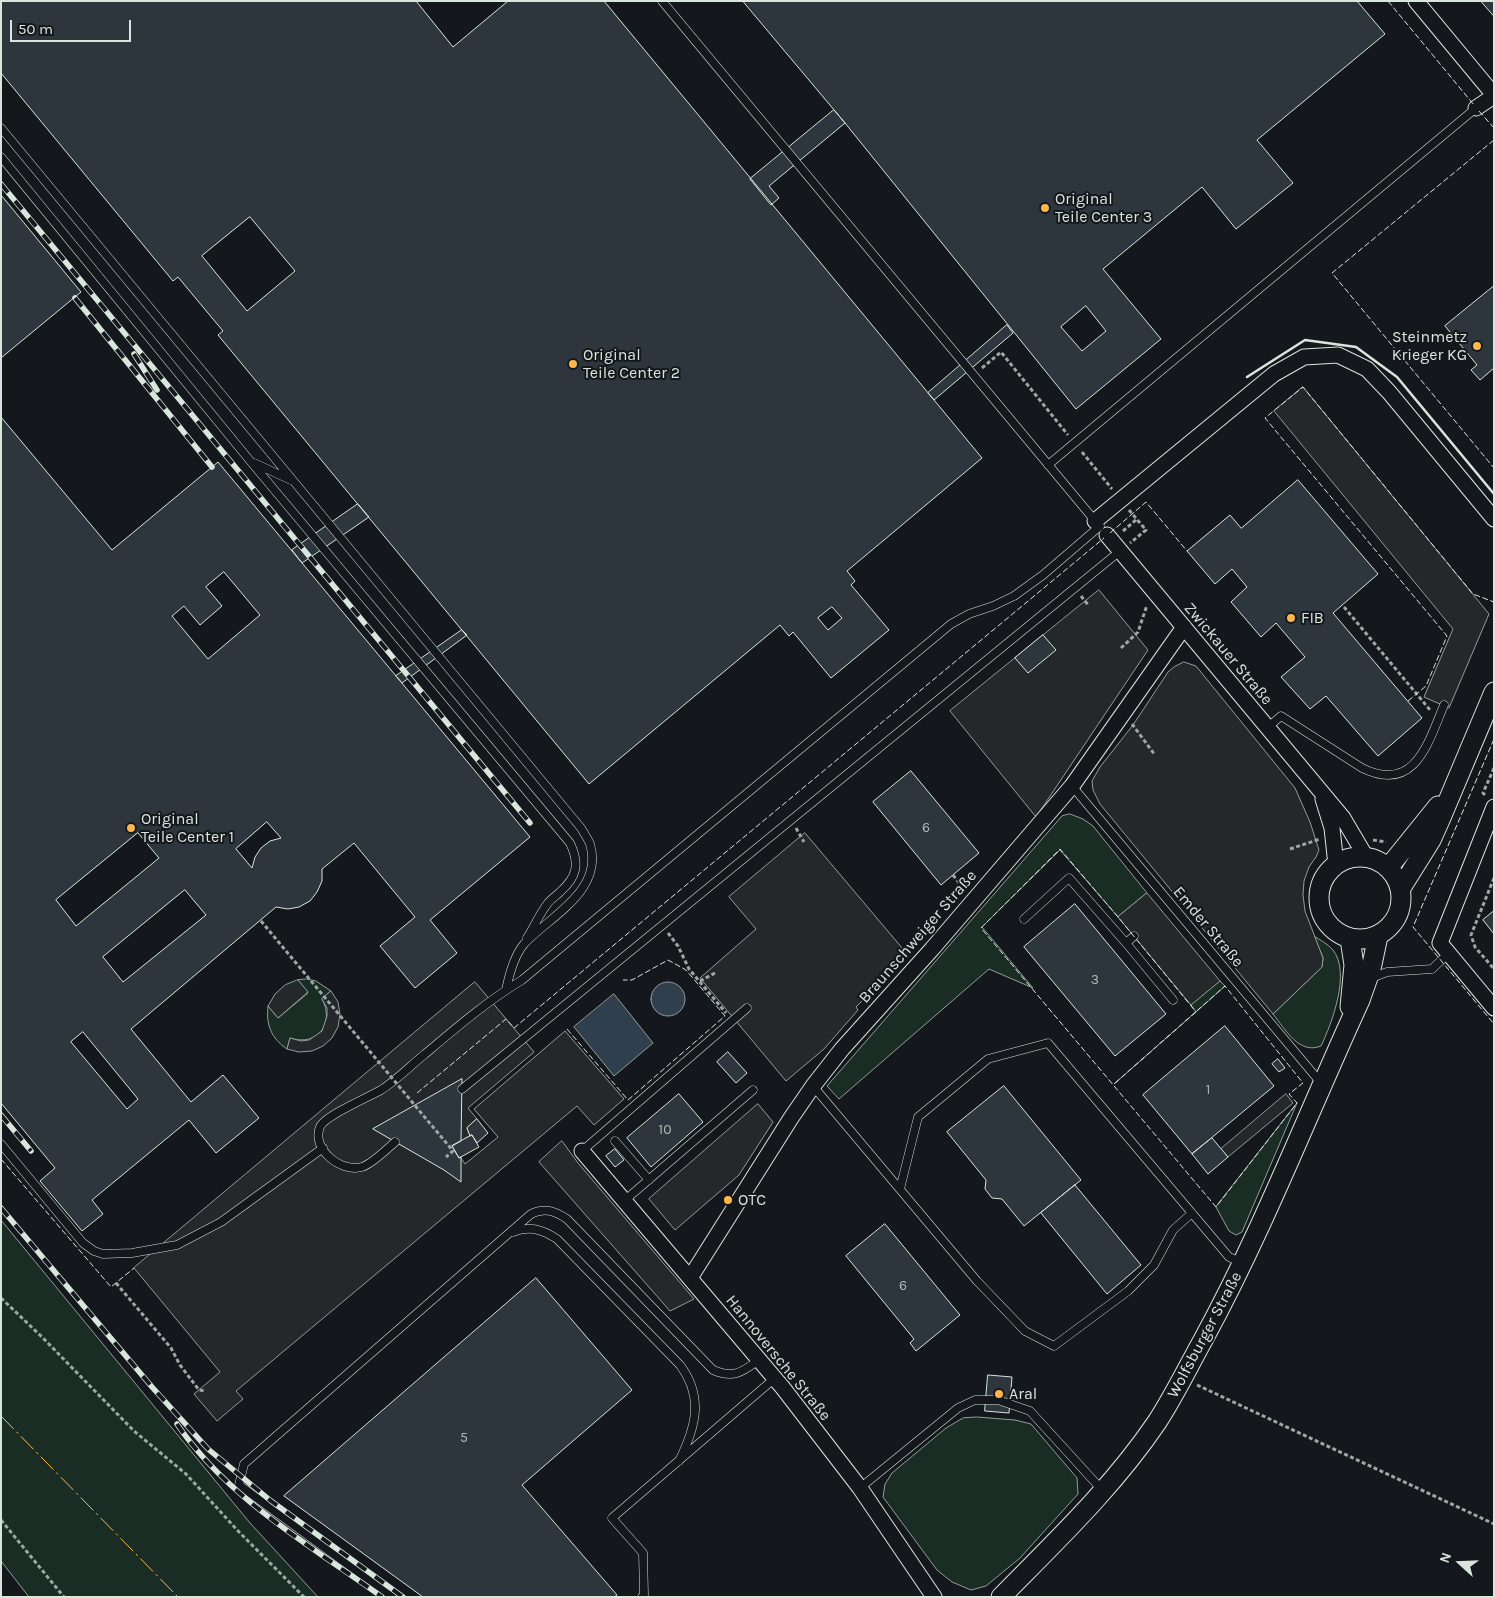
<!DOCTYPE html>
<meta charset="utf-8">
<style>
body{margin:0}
#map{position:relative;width:1495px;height:1598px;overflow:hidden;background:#14181c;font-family:Karla,sans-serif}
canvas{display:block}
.frame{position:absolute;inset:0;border:2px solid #d8e6dc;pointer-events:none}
.north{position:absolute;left:1435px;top:1538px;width:50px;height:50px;-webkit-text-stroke:4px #14181c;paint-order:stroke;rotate:290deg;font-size:14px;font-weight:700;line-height:20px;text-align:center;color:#d8e6dc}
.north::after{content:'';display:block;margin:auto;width:18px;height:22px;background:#d8e6dc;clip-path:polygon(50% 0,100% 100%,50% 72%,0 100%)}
.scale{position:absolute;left:10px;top:20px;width:121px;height:22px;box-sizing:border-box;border:2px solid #d8e6dc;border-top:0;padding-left:6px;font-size:15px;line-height:18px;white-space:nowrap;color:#d8e6dc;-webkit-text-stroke:4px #14181c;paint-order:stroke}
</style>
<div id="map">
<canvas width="1495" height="1598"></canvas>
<div class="frame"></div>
<div class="north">N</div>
<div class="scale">50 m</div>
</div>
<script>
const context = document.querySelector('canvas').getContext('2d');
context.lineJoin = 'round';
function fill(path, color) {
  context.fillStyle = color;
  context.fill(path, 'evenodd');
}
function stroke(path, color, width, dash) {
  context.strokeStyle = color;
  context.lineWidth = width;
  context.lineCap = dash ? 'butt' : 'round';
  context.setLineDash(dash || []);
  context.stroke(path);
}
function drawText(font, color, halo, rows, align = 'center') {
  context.font = font + ' Karla,sans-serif';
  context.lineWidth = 4;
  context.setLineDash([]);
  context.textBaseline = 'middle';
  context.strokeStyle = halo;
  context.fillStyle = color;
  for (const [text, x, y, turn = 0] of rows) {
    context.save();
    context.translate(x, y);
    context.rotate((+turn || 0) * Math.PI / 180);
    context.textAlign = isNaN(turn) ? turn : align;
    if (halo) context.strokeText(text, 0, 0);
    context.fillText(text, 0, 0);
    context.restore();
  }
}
const green = new Path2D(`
 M1070 814 1083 819 1093 826 1147 893 1118 917 1060 850 982 927 1033 988 989 969 839 1099 827 1086 1062 816Z
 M1314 936C1320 940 1328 944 1333 950 1351 973 1332 1023 1321 1046 1299 1055 1285 1029 1273 1014L1322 967 1323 958Z
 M307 979 316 981 331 991 322 999C335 1023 318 1047 290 1038L287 1049C271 1038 266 1025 268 1006L278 1018 308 993 298 980Z
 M1220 981 1225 986 1196 1012 1191 1005Z
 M1297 1103 1242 1232 1236 1235 1229 1231 1216 1207Z
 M1 1220 250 1523 318 1597H29L1 1561Z
 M977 1417 1015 1420 1031 1424 1077 1478 1078 1494 1020 1558 986 1586 971 1590 952 1582 937 1570 883 1497 885 1484 892 1473 946 1428 963 1418Z`);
fill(green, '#1a2d24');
stroke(green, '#939e99', 1);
const parking = new Path2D(`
 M1303 387 1489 614 1449 708 1424 697 1453 629 1274 411Z
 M1099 590 1148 650 1036 817 950 711Z
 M1184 662 1196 666 1295 788 1310 822 1319 850 1316 857 1309 867 1304 881 1303 895 1305 911 1323 958 1322 967 1273 1014 1100 804 1093 790 1092 781 1100 767 1133 725 1168 672 1174 667Z
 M805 833 908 955 861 994 864 999 856 1007 858 1010 824 1049 786 1081 700 978 756 929 729 897Z
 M1147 893 1220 981 1191 1005 1118 917Z
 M298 980 308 992 278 1018 268 1006 275 994 285 985Z
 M475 982 534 1052 468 1108 477 1119 467 1128 470 1136 453 1146 465 1164 498 1137 474 1109 565 1031 624 1099 594 1125 577 1106 236 1391 243 1399 217 1421 194 1394 220 1372 134 1268Z
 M331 991 338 1002 340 1014 338 1027 332 1038 323 1046 312 1051 299 1052 287 1049 290 1038 301 1041 309 1040 322 1031 327 1016V1008L322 999Z
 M1286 1094 1293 1103 1228 1157 1221 1149Z
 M758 1104 773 1122 739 1175 675 1230 649 1199Z
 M562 1141 578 1163 694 1299 670 1311 539 1162Z`);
fill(parking, '#24282b');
stroke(parking, '#939e99', 1);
const water = new Path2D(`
 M651 999a17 17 0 1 1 34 0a17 17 0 1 1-34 0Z
 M614 994 653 1043 614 1076 574 1027Z`);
fill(water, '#2f3f4d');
stroke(water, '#939e99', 1);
const building = new Path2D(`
 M1 1H416L453 47 508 1H604L982 458 847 571 855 581 851 585 889 630 831 678 793 632 789 636 780 625 589 784 218 335 223 331 178 277 173 281 1 73ZM250 217 295 271 247 311 202 256ZM832 607 842 618 828 630 818 618Z
 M743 1H1357L1385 34 1257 140 1293 183 1236 229 1202 187 1103 269 1161 339 1076 409 845 123ZM1086 306 1106 331 1082 351 1061 327Z
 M1481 1H1494V16Z
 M834 110 845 123 769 186 779 198 771 205 750 179Z
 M1 195 81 292 1 358Z
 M1494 286V368L1480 380 1471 370 1477 365 1445 326Z
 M1007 325 1013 333 934 400 928 393Z
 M1 417 112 550 218 462 530 837 430 920 457 953 415 988 380 946 415 917 354 843 322 869V881L317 892 310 901 299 907 288 909 276 907 131 1029 191 1102 223 1075 259 1118 216 1153 189 1120 92 1200 103 1214 82 1231 40 1181 55 1168 1 1103ZM224 572 260 615 208 659 172 616 184 606 200 625 222 606 206 587ZM267 822 281 838 270 841 261 848 255 857 252 868 236 849ZM138 833 159 858 76 926 56 900ZM185 890 206 915 123 982 103 957ZM83 1032 138 1099 127 1109 71 1042Z
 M1298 480 1378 574 1333 613 1422 718 1378 756 1326 696 1310 709 1281 677 1305 657 1276 623 1261 637 1231 602 1247 587 1232 569 1215 584 1187 551 1230 515 1241 528Z
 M358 504 369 517 302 563 292 550Z
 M462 630 467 635 402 683 396 676Z
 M1043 635 1056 650 1028 673 1015 658Z
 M911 771 979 853 941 885 873 802Z
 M1075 904 1166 1014 1115 1056 1024 947Z
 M1494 911V934L1483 920Z
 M1225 1026 1274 1086 1192 1154 1143 1095Z
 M728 1052 747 1073 736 1083 717 1062Z
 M1278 1059 1285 1068 1279 1072 1272 1064Z
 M462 1079 461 1141 452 1146 459 1158 461 1157V1182L444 1170 373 1129Z
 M1004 1086 1081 1180 1024 1226 1002 1199 992 1198 985 1189 986 1180 947 1132Z
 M679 1094 703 1122 651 1167 627 1138Z
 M477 1119 488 1133 477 1143 472 1135 470 1136 467 1128Z
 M472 1135 479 1147 459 1158 452 1146Z
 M1212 1138 1228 1157 1208 1174 1192 1154Z
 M615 1149 624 1160 615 1167 606 1156Z
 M1075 1185 1141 1265 1107 1294 1041 1213Z
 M885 1224 960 1315 916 1351 910 1343 914 1339 846 1256Z
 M536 1278 632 1390 522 1485 617 1595 614 1597H423L284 1496Z
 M988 1375 1012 1377 1009 1413 985 1411Z`);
fill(building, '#2c363c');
stroke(building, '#d8e6dc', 1);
const service = new Path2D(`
 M662 1 1096 522
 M1 128 581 828C584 833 588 839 590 844 604 891 550 916 524 944 514 956 509 975 506 990
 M1 157 251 462 570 843C580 864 577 877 560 892 556 896 551 899 548 903 540 913 534 927 527 938
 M254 463 291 480
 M1048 465 1476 108
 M1267 728 1281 716 1362 768C1415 794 1428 743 1444 705
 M1072 786 1321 1083
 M1024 919 1069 878 1126 943 1134 936
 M1126 943 1173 1000
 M1369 979 1387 972 1432 969 1449 953
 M813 1086 977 1281 1025 1331 1054 1346 1128 1291 1154 1265 1173 1230 1192 1213
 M462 1089 1120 551
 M615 1141 649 1180
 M395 1142C387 1149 372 1164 362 1167 341 1173 311 1149 320 1127 324 1116 369 1097 381 1090 397 1080 411 1065 425 1054 457 1027 486 1002 522 980L951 624 969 614 993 606 1014 596 1043 575 1100 526
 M1 1144 83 1243 94 1251 103 1254 132 1253 177 1245 221 1222 323 1148
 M582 1151 747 1008
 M900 1189 918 1117 988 1059 1048 1043 1229 1257 1243 1263
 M624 1201 753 1090
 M513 1232C530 1225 543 1230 557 1239L680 1365C704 1397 696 1427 679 1461
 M860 1488 958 1408 975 1400H998L1030 1411 1103 1491
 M392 1597 239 1485 244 1464 531 1214C544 1207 555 1211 567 1219L713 1370C734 1379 742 1372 759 1360
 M642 1597 644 1595 643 1553 612 1518 775 1378`);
const minor = new Path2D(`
 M1416 1 1494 95
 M1476 108 1494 96
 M1095 521 1274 374 1304 357 1338 355 1367 369 1389 392 1494 519
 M1107 535 1343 818 1366 857
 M1323 799 1332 828 1336 865
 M1494 807 1440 943 1494 1008
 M582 1151 783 1388 860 1488 934 1597
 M690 1278 791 1118 813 1086 842 1049 932 949 1072 786 1184 627`);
const tertiary = new Path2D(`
 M1319 898a41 41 0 1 1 82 0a41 41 0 1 1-82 0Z
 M1388 868 1438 806
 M1401 888 1431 840 1440 820 1494 692
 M1350 1007 1354 965 1350 939
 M1001 1597C1056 1541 1113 1487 1157 1422 1174 1396 1188 1367 1203 1340 1263 1230 1308 1113 1360 1000L1371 969 1378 936`);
stroke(service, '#d8e6dc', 9);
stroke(minor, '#d8e6dc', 17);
stroke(tertiary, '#d8e6dc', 21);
stroke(new Path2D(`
 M982 368 1001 352 1068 435
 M1082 452 1112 489
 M1129 510 1146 530 1130 543
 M1123 531 1137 519
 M1081 596 1089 606
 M1344 607 1430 710
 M1121 648 1138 632 1147 605
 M1132 724 1155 755
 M1485 795 1483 793 1494 768
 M796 828 804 842
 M1373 840 1386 842
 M1290 849 1320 839
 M953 875 965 891
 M1494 878 1471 935 1475 947 1494 969
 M668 933 678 946 689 969 726 1013
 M700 981 717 972
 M116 1283 171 1348 180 1365 199 1390 205 1391
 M1 1298 42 1337 134 1431 186 1474 239 1532 304 1597
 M1197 1385 1494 1524
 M1 1520 64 1597`), '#9da8a2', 3, [4, 2.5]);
stroke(service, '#14181c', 8);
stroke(minor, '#14181c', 15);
stroke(tertiary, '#14181c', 19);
const rail = new Path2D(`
 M1 184 530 823
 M75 298 212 467
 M134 354 157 390
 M1 1115 31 1151
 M1 1208 152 1387 208 1449 271 1501 403 1597
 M177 1424C227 1498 311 1546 382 1597`);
stroke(rail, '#d8e6dc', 5.5);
stroke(rail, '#14181c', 4, [11]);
stroke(new Path2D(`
 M261 921 453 1151 446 1157`), '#9da8a2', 3, [4, 2.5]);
stroke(new Path2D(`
 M1388 1 1474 105
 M1479 111 1494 128
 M1494 140 1332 273 1494 468
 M1110 533 1146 502 1187 551
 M1408 701 1426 686 1447 636 1265 418 1303 387 1473 594 1494 602
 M1494 739 1413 927 1494 1024
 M567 1029 628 1100 725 1016 686 970 668 960 632 980H623
 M1114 1084 1225 986 1303 1083 1289 1094 1297 1103 1216 1207 981 928 1060 849 1118 917 1196 1012 1114 1084
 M417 1093 506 1019 514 1028 1104 538
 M1 1159 111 1287 134 1268`), '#d8e6dc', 1, [6, 2.5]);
stroke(new Path2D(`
 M1247 377 1305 340 1356 347 1397 377 1494 494`), '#d8e6dc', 2.5);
stroke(new Path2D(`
 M1 1416 178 1597`), '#ffb74d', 1, [18, 4, 2.5, 4]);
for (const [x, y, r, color] of [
 [1045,208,5,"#ffb74d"],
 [1477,346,5,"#ffb74d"],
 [573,364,5,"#ffb74d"],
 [1291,618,5,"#ffb74d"],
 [131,828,5,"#ffb74d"],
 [728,1200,5,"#ffb74d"],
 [999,1394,5,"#ffb74d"]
]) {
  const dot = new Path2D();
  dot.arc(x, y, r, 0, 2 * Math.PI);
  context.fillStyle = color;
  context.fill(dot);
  stroke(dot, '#14181c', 2);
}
drawText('14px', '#adbab4', null, [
 ["6",926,828],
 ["3",1095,980],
 ["1",1208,1090],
 ["10",665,1130],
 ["6",903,1286],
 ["5",464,1438]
]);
drawText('16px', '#d8e6dc', '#14181c', [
 ["Original",1055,199],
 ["Teile Center 3",1055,217],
 ["Steinmetz",1467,337,"right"],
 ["Krieger KG",1467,355,"right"],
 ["Original",583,355],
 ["Teile Center 2",583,373],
 ["FIB",1301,618],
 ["Original",141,819],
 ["Teile Center 1",141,837],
 ["OTC",738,1200],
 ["Aral",1009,1394]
], 'left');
drawText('16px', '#d8e6dc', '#14181c', [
 ["Zwickauer Straße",1228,654,50],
 ["Emder Straße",1208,927,50],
 ["Braunschweiger Straße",918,937,-49],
 ["Wolfsburger Straße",1205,1335,-62],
 ["Hannoversche Straße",778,1358,51]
]);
</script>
